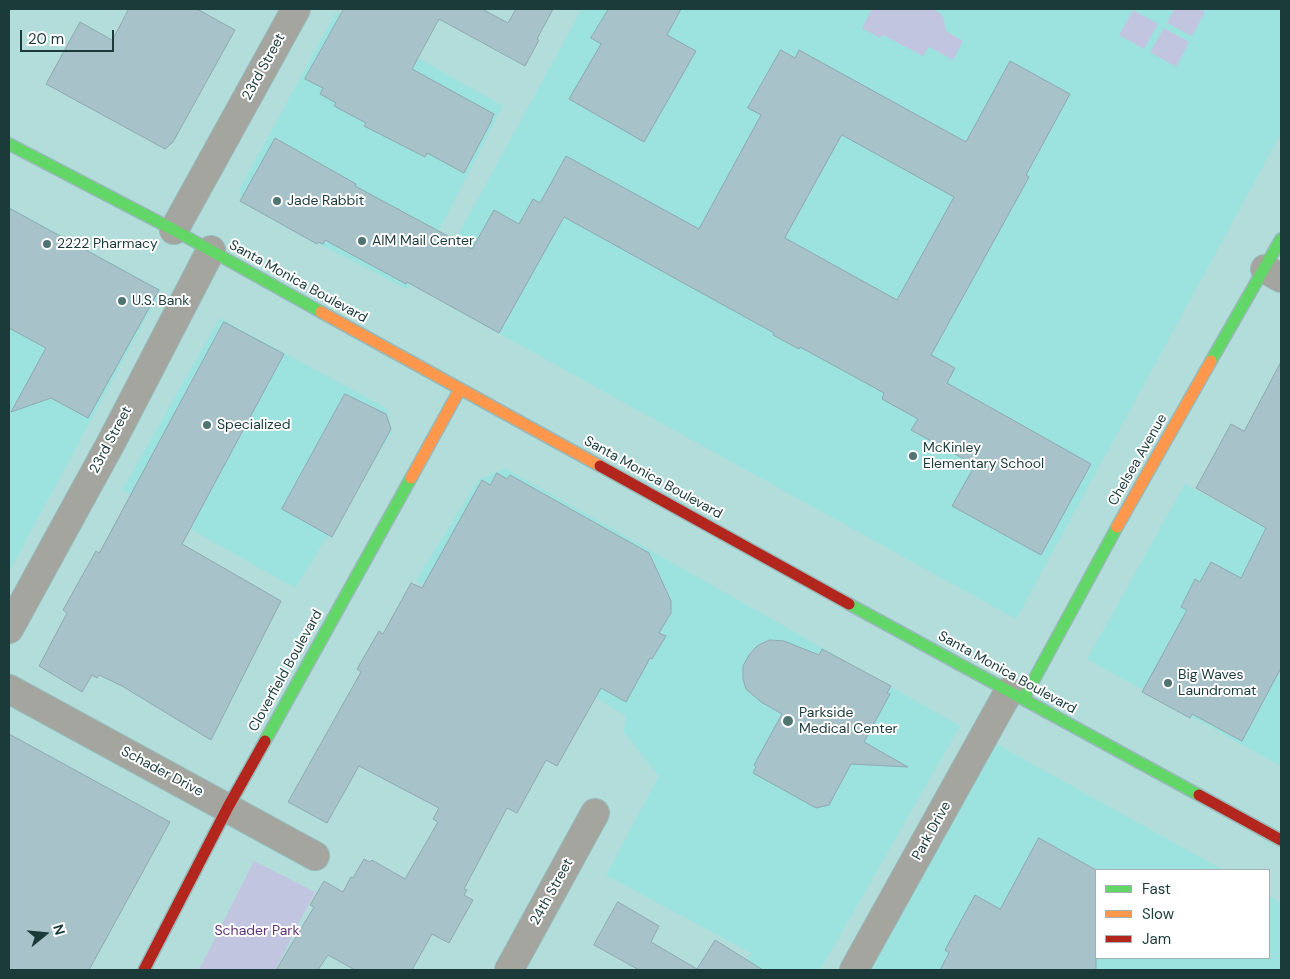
<!DOCTYPE html>
<style>
body{margin:0}
#map{position:relative;width:1290px;height:979px;overflow:hidden;background:#b2dddb;font-family:"DM Sans",sans-serif}
canvas{display:block}
.frame{position:absolute;inset:0;border:10px solid #1a3b3a;pointer-events:none}
.legend{position:absolute;left:1095px;top:869px;width:175px;height:90px;box-sizing:border-box;background:#fff;border:1px solid #a3b1b0;margin:0;padding:6px 9px;list-style:none;font-size:15px;color:#1a3b3a}
.legend li{display:flex;align-items:center;gap:10px;height:25px}
.legend b{width:25px;border:1px solid #a3b1b0}
.north{position:absolute;left:20px;top:909px;width:50px;height:50px;-webkit-text-stroke:4px #fff;paint-order:stroke;rotate:73deg;font-size:14px;font-weight:700;line-height:20px;text-align:center;color:#1a3b3a}
.north::after{content:'';display:block;margin:auto;width:18px;height:22px;background:#1a3b3a;clip-path:polygon(50% 0,100% 100%,50% 72%,0 100%)}
.scale{position:absolute;left:20px;top:30px;width:94px;height:22px;box-sizing:border-box;border:2px solid #1a3b3a;border-top:0;padding-left:6px;font-size:15px;line-height:18px;white-space:nowrap;color:#1a3b3a;-webkit-text-stroke:4px #fff;paint-order:stroke}
</style>
<div id="map">
<canvas width="1290" height="979"></canvas>
<div class="frame"></div>
<ul class="legend">
<li><b style="height:6px;background:#63d668"></b>Fast</li>
<li><b style="height:6px;background:#ff974d"></b>Slow</li>
<li><b style="height:6px;background:#b3261e"></b>Jam</li>
</ul>
<div class="north">N</div>
<div class="scale">20 m</div>
</div>
<script>
const context = document.querySelector('canvas').getContext('2d');
context.lineJoin = 'round';
function fill(path, color) {
  context.fillStyle = color;
  context.fill(path, 'evenodd');
}
function stroke(path, color, width, dash) {
  context.strokeStyle = color;
  context.lineWidth = width;
  context.lineCap = dash ? 'butt' : 'round';
  context.setLineDash(dash || []);
  context.stroke(path);
}
function drawText(font, color, halo, rows, align = 'center') {
  context.font = font + ' "DM Sans",sans-serif';
  context.lineWidth = 4;
  context.setLineDash([]);
  context.textBaseline = 'middle';
  context.strokeStyle = halo;
  context.fillStyle = color;
  for (const [text, x, y, turn = 0] of rows) {
    context.save();
    context.translate(x, y);
    context.rotate((+turn || 0) * Math.PI / 180);
    context.textAlign = isNaN(turn) ? turn : align;
    if (halo) context.strokeText(text, 0, 0);
    context.fillText(text, 0, 0);
    context.restore();
  }
}
fill(new Path2D(`
 M582 9H1281V133L1016 619 426 293Z
 M336 12 503 106 408 290 242 203 239 190Z
 M9 207 161 290 9 572Z
 M220 318 386 408 392 432 295 588 122 490Z
 M505 468 960 726 820 970H742L751 953 606 875 659 776 624 732 626 716 416 581 478 480Z
 M1185 484 1281 537V766L1087 659Z
 M989 740 1223 870H1096V958H1269V896L1281 903V970H866Z`), '#9ce2df');
fill(new Path2D(`
 M872 9H934L943 16 946 31 963 41 953 60 929 47 923 56 883 35 880 38 862 28Z
 M1174 9H1200L1205 12 1192 36 1167 23Z
 M1133 10 1158 24 1144 49 1119 35Z
 M1164 28 1189 42 1176 67 1150 52Z
 M254 861 315 892 275 970H199Z`), '#c2c5df');
const building = new Path2D(`
 M129 9H197L235 30 173 142 165 149 46 84 80 22 112 40Z
 M344 9H482L508 23 516 9H553L537 39 539 40 525 66 439 19 412 69 494 114 491 120H492L464 173 427 153 425 157 364 126 366 123 334 106 336 103 320 94 323 88 305 79Z
 M609 9H681L667 35 696 51 644 142 569 99 601 44 591 38Z
 M781 50 795 58 799 50 966 142 1010 61 1070 94 1026 175 1029 177 931 355 955 368 947 383 1091 464 1041 555 952 506 975 465 911 430 918 419 882 399 884 393 800 347 799 349 773 335 774 333 564 217 499 333 407 282 406 284 325 240 323 244 318 242 317 244 240 201 275 138 356 184 355 186 472 249 494 210 519 224 533 199 540 203 566 156 699 229 761 115 748 108ZM842 135 954 197 897 300 785 238Z
 M9 208 159 290 88 418 51 398 11 412 46 348 9 328Z
 M224 322 284 354 182 544 281 601 211 740 122 686 99 675 97 678 92 675 82 692 39 666 67 613 63 610 96 551 99 553Z
 M1281 362V668L1242 741 1192 714 1190 718 1142 692 1187 610 1181 607 1195 579 1200 582 1211 562 1241 578 1266 528 1196 488 1231 424 1244 431Z
 M345 394 386 414 391 429 332 537 282 509Z
 M497 473 507 479 510 475 649 553 671 601V613L659 633 666 636 652 659 650 658 626 702 601 688 557 766 546 760 517 813 507 808 464 889 467 890 464 895 473 900 449 943 432 934 412 970H355L328 955 318 970H276L314 907 310 905 324 881 343 892 351 877 353 878 364 859 370 862 372 860 405 879 438 822 433 819 439 808 359 766 327 823 288 802 361 672 357 669 379 631 383 634 411 583 422 588 482 480 490 485Z
 M770 640 784 641 819 655 822 649 891 686 887 693 890 694 864 742 908 767 851 764 829 805 816 808 753 773 756 767 754 765 782 714 761 702 746 689 743 679V666L749 655 757 646Z
 M9 734 170 822 89 970H9Z
 M1039 838 1096 870V970H940L949 953 945 950 975 895 1000 909Z
 M618 902 659 926 651 942 697 969 715 940 763 970H639L594 945Z`);
fill(building, '#a7c2c9');
stroke(building, '#8fa9b1', 1);
const street = new Path2D(`
 M174 230 296 9
 M1265 269 1281 278
 M9 629 112 441 211 250
 M9 689 315 856
 M509 970 595 813
 M854 970 1009 691`);
const fast = new Path2D(`
 M9 144 174 230 321 312
 M1211 361 1281 239
 M849 604 1199 795
 M1024 698 1117 527
 M265 741 411 478`);
const slow = new Path2D(`
 M321 312 600 466
 M411 478 460 389
 M1117 527 1211 361`);
const jam = new Path2D(`
 M600 466 849 604
 M1199 795 1281 840
 M144 970 228 807 265 741`);
stroke(street, '#97b9b8', 30);
stroke(fast, '#97b9b8', 14);
stroke(slow, '#97b9b8', 14);
stroke(jam, '#97b9b8', 14);
stroke(street, '#a4a59e', 28);
stroke(fast, '#63d668', 11);
stroke(slow, '#ff974d', 11);
stroke(jam, '#b3261e', 11);
for (const [x, y, r, color] of [
 [277,201,5,"#4f7472"],
 [362,241,5,"#4f7472"],
 [47,244,5,"#4f7472"],
 [122,301,5,"#4f7472"],
 [207,425,5,"#4f7472"],
 [913,456,5,"#4f7472"],
 [1168,683,5,"#4f7472"],
 [788,721,6,"#4f7472"]
]) {
  const dot = new Path2D();
  dot.arc(x, y, r, 0, 2 * Math.PI);
  context.fillStyle = color;
  context.fill(dot);
  stroke(dot, '#fff', 2);
}
drawText('14px', '#1a3b3a', '#fff', [
 ["23rd Street",264,67,-61],
 ["Santa Monica Boulevard",298,282,29],
 ["23rd Street",111,440,-62],
 ["Chelsea Avenue",1138,460,-60],
 ["Santa Monica Boulevard",653,478,29],
 ["Cloverfield Boulevard",286,671,-61],
 ["Santa Monica Boulevard",1007,673,29],
 ["Schader Drive",162,772,28],
 ["Park Drive",932,831,-61],
 ["24th Street",552,892,-61]
]);
drawText('14px', '#1a3b3a', '#fff', [
 ["Jade Rabbit",287,201],
 ["AIM Mail Center",372,241],
 ["2222 Pharmacy",57,244],
 ["U.S. Bank",132,301],
 ["Specialized",217,425],
 ["McKinley",923,448],
 ["Elementary School",923,464],
 ["Big Waves",1178,675],
 ["Laundromat",1178,691],
 ["Parkside",799,713],
 ["Medical Center",799,729]
], 'left');
drawText('14px', '#603677', '#fff', [
 ["Schader Park",257,931]
]);
</script>
